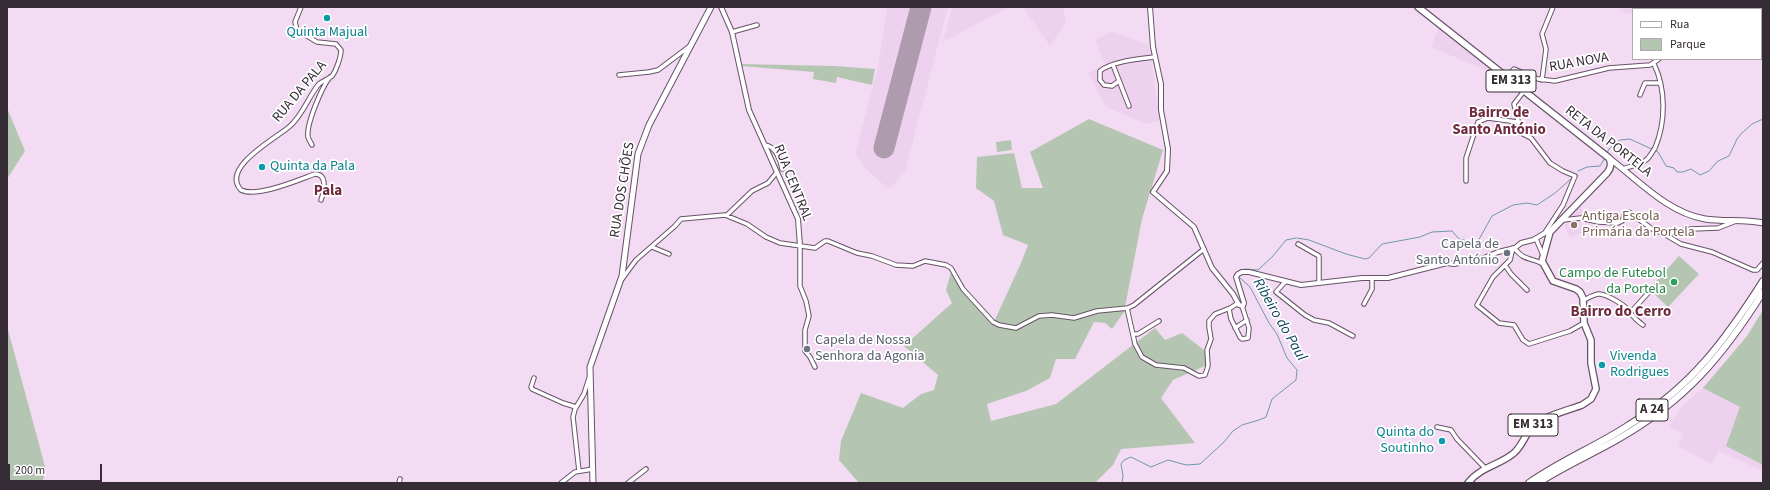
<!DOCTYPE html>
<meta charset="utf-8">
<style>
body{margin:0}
#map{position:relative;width:1770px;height:490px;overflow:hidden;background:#f3dcf3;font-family:"Source Sans 3",sans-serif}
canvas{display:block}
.frame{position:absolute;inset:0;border:8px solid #352c35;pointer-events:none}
.legend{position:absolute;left:1632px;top:8px;width:130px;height:52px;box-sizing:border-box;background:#fff;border:1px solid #aeabae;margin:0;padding:5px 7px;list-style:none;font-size:12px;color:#352c35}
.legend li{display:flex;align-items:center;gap:8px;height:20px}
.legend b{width:20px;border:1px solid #aeabae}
.scale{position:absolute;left:8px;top:464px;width:94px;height:18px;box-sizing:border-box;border:2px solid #352c35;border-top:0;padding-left:5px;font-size:12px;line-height:14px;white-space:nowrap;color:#352c35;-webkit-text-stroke:3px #fff;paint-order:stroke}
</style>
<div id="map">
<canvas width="1770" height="490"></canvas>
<div class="frame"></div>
<ul class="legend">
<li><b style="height:5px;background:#fff"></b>Rua</li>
<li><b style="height:11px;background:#b4c6b2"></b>Parque</li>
</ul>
<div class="scale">200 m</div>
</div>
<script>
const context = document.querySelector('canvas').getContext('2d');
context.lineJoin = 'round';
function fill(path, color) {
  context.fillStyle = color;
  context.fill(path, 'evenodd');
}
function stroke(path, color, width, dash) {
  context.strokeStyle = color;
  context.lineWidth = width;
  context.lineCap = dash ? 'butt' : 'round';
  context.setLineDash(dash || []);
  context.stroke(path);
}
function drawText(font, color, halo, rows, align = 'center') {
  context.font = font + ' "Source Sans 3",sans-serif';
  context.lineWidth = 3.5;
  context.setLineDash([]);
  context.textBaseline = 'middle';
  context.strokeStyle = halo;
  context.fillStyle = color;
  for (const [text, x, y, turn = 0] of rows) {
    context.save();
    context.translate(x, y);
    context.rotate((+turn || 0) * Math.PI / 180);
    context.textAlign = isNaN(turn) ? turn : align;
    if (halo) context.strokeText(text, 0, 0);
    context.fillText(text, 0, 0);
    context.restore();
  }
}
fill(new Path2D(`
 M887 7H948L905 172 890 188H887L865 168 855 153 878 68Z
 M952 7H1009L943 42Z
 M1023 7H1063L1066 22 1050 46Z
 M1618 7H1645L1644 9H1633L1632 14 1623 12Z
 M1439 27 1490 66 1487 71 1431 47Z
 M1112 31 1149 45 1160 121 1146 124 1106 107 1088 73 1105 65 1095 40Z
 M1514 71 1536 80 1528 91 1509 76Z
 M1578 203 1585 213 1582 216 1565 218Z
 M1579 219 1584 229V232L1570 238 1563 222Z
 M1703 388 1740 407 1735 451 1763 465V471L1719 451 1711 464 1678 446 1683 434 1669 426 1684 404Z`), '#eed1ee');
fill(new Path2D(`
 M741 64 834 66 875 69 872 85 837 77 836 83 813 79 814 72 741 66Z
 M7 108 25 151 7 179Z
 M1089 119 1163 150 1142 219 1124 312 1112 329 1105 323 1094 322 1075 359H1056L1050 378 1026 391 987 404 991 421 1056 404 1155 328 1165 340 1182 333 1204 350 1207 365 1173 380 1161 398 1195 443 1121 449 1113 465 1095 483H859L839 460 841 441 861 393 903 408 921 394 934 390 938 375 904 346 952 303 946 290 951 272C962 292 977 308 993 324L1021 263 1028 245 1003 235 994 201 976 188 977 157 1014 153 1022 188H1043L1030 152Z
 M1011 140 1012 150 997 152 996 142Z
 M1679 256 1699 274 1668 307 1649 289Z
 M1763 310V465L1726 446 1740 407 1703 388 1747 336Z
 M7 326 46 470 42 483H7Z`), '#b4c6b2');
stroke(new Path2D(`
 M1607 153 1609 149 1620 140 1630 139 1658 152 1666 166 1674 168 1677 172H1683L1691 169 1700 175 1709 171 1718 161 1729 156 1737 139 1741 134 1752 124 1763 119
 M1578 171 1587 167 1600 166 1605 158
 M1297 238 1309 240 1346 254 1365 259 1369 258 1382 244 1420 237 1432 232 1452 231 1459 239 1477 243 1492 216 1513 205 1527 203 1537 205 1555 193 1572 178
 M1240 270 1245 269 1258 270 1273 256 1286 240 1296 238
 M1122 483 1123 475 1121 464 1124 460 1131 457 1151 467 1168 460 1186 465 1200 464 1223 443 1233 431 1242 425 1259 420 1266 417 1272 399 1296 380 1297 370 1287 358 1277 334 1269 323 1250 287 1239 277`), '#6f97aa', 1);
stroke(new Path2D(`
 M884 148 921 7`), '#ae9cae', 21);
const minor = new Path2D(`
 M301 7 295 22 297 30 317 42 336 44 341 50C341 57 336 71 332 76 328 79 323 81 319 84 308 97 303 115 289 127 276 138 220 168 241 190 257 198 298 180 315 174 328 174 324 192 321 200
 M1691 9V7
 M732 32 757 25
 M1113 65 1129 106
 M619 75 649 72 658 70 690 46
 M1507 77 1514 69 1538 79 1555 81 1609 68 1650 65 1659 59
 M1542 80 1546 49 1542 34 1553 7
 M1119 81 1112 86 1104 85 1100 80V71C1112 61 1140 59 1155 57
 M1524 91 1514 104 1521 133 1531 138 1550 163 1563 171 1575 176 1563 205 1544 234
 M1640 95 1645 83H1659
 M312 145C311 143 309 140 308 137 306 124 322 87 330 77
 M765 145C775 146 781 160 782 169
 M1623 169C1630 166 1640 165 1646 160 1650 157 1652 152 1655 148 1666 122 1666 89 1654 64
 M1466 181V158L1478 122 1488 118 1517 122
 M727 215 752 191 768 183 777 172
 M1563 220 1581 218 1598 222 1618 223 1622 221 1625 213 1629 212 1652 229 1664 234 1691 229 1718 228 1736 221
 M1664 234 1681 244 1712 252 1753 270H1757L1763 263
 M1536 239 1543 255
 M1298 244 1319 256V282
 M800 246V286L806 301 809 316 805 330V351L810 357 815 367
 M652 247 669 254
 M1513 248 1510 260 1493 277 1477 305 1478 306 1499 323 1514 325 1523 340 1529 344 1570 331 1584 323
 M1514 248C1526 262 1528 256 1543 264
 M1505 265 1511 274 1527 290
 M622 279 636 260 675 226 681 219 725 215 747 224 766 237 780 243 815 248 825 241H828L857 253 872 256 896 265 913 266 925 261 946 265 951 268 963 289 993 322 999 325 1016 328 1039 316 1052 315 1074 318 1097 311 1128 308 1134 305 1204 249
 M1285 282 1276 292 1305 315 1314 320 1329 323 1353 336
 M1584 300C1588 298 1593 295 1598 294 1606 293 1626 306 1630 312 1634 318 1637 321 1643 325
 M1238 303 1229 309 1231 319 1240 337 1242 339 1248 338 1249 328 1242 306
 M1364 304 1372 289V279
 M1127 308 1135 344 1142 357 1156 365 1184 368 1199 376 1205 375 1208 366 1207 350 1211 339 1209 327V321L1215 314 1230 308
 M1631 312 1649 292
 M1235 328 1247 320
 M1133 334H1138L1159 321
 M534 378 531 387 532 389 563 403 576 407
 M1437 427 1451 430 1457 439 1485 468
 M579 471 573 417 575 409 584 394 589 378
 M399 483 400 479
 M561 483 575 472 593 469
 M628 483 646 469`);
const tertiary = new Path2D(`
 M721 7 732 32 749 110 798 219 800 246
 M1150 7 1153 47 1161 84V110L1168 149 1167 171 1153 192 1194 227 1212 268 1233 294 1239 305 1243 306 1244 303 1236 277 1238 274 1242 272H1249L1301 285 1362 278H1388L1447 263 1454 264 1484 258 1498 252 1515 248 1521 243 1533 240 1550 230`);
const secondary = new Path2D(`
 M1609 158C1638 180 1668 213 1705 219 1724 222 1744 219 1763 223
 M593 483 590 367 622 276 638 154 649 125 711 7`);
const primary = new Path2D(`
 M1418 7 1609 158C1612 163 1611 168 1607 173L1550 232 1542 261 1553 281 1576 289 1580 292 1583 298 1584 323 1591 340V363L1596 389 1591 399 1582 405C1569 410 1541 417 1532 427 1525 435 1522 446 1514 453 1500 465 1480 467 1468 483`);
const motorway = new Path2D(`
 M1529 483C1560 461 1597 446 1629 425 1691 387 1725 341 1763 281
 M1538 483C1564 466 1592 454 1618 439 1685 401 1723 356 1763 292`);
stroke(minor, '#675367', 5.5);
stroke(tertiary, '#675367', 6);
stroke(secondary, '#675367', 7);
stroke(primary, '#675367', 8);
stroke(motorway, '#675367', 8);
stroke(minor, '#fff', 3.5);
stroke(tertiary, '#fff', 4);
stroke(secondary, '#fff', 5);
stroke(primary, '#fff', 5.5);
stroke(motorway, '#fff', 6);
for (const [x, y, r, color] of [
 [327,18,4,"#0f9aa8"],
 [262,167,4,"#0f9aa8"],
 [1574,225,4,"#8d6e63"],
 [1507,253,4,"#6b7280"],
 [1674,282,4,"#2e9e5b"],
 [807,349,4,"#6b7280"],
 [1602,365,4,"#0f9aa8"],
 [1442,441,4,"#0f9aa8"]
]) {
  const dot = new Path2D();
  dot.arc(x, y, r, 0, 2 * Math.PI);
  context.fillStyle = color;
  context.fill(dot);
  stroke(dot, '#fff', 1.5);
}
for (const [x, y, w] of [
 [1511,81,50],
 [1652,410,32],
 [1533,425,50]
]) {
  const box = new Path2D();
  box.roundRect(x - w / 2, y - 11, w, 22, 3);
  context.fillStyle = '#fff';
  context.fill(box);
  stroke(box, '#352c35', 1);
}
drawText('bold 13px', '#352c35', null, [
 ["EM 313",1511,81],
 ["A 24",1652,410],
 ["EM 313",1533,425]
]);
drawText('14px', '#0d838f', '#fff', [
 ["Quinta Majual",327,33,"center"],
 ["Quinta da Pala",270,167],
 ["Vivenda",1610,357],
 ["Rodrigues",1610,373],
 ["Quinta do",1434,433,"right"],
 ["Soutinho",1434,449,"right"]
], 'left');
drawText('14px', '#352c35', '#fff', [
 ["RUA NOVA",1579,63,-10],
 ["RUA DA PALA",300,92,-50],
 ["RETA DA PORTELA",1608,142,38],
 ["RUA CENTRAL",792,183,68],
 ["RUA DOS CHÕES",623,190,-81]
]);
drawText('14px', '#785e54', '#fff', [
 ["Antiga Escola",1582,217],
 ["Primária da Portela",1582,233]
], 'left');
drawText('14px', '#5b616d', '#fff', [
 ["Capela de",1499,245],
 ["Santo António",1499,261],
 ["Capela de Nossa",815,341,"left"],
 ["Senhora da Agonia",815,357,"left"]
], 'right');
drawText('14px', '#27864d', '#fff', [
 ["Campo de Futebol",1666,274],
 ["da Portela",1666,290]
], 'right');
drawText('bold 15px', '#702b3f', '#fff', [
 ["Bairro de",1499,114],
 ["Santo António",1499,131],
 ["Pala",328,192],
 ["Bairro do Cerro",1621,313]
]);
drawText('italic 15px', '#0e455a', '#fff', [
 ["Ribeiro do Paul",1279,320,60]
]);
</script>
